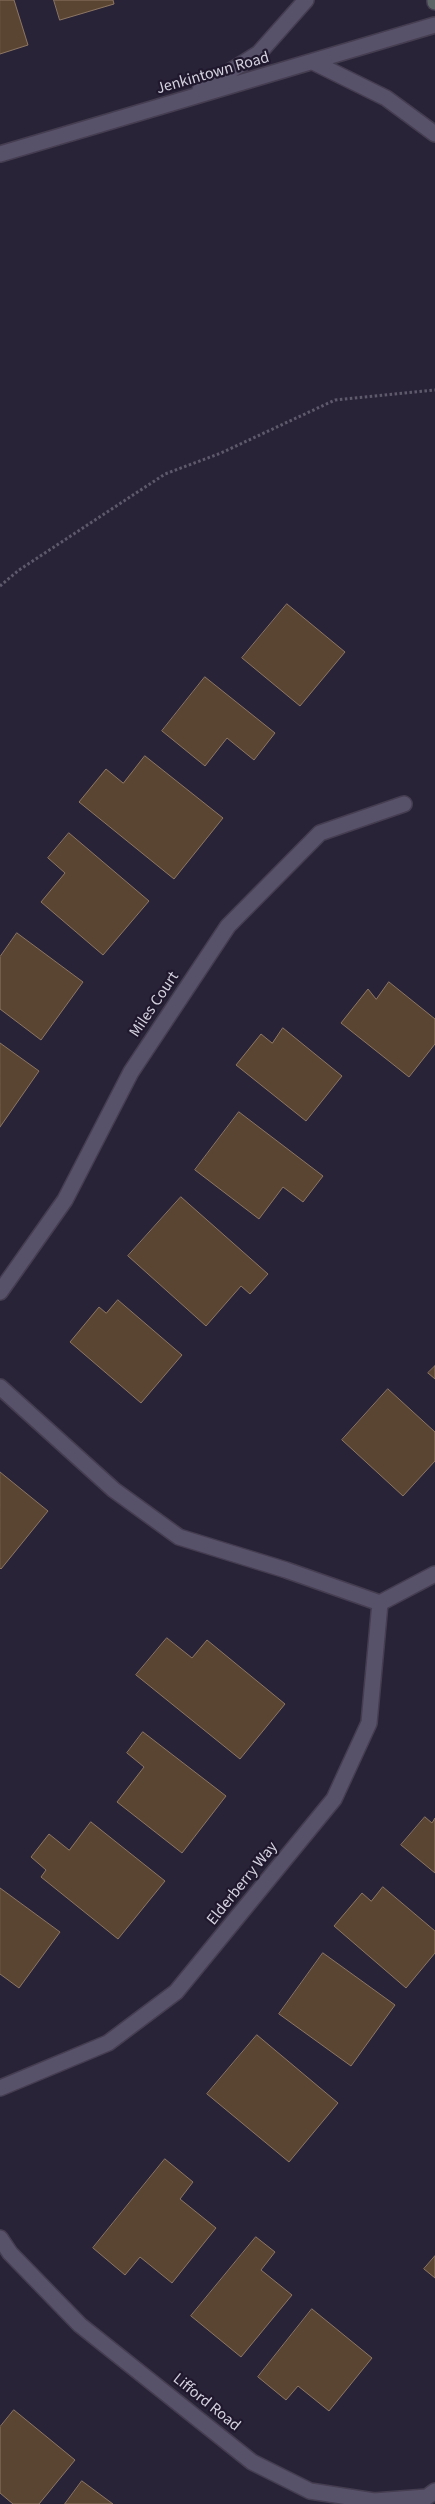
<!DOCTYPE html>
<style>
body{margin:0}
canvas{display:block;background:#292338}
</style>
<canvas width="435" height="2504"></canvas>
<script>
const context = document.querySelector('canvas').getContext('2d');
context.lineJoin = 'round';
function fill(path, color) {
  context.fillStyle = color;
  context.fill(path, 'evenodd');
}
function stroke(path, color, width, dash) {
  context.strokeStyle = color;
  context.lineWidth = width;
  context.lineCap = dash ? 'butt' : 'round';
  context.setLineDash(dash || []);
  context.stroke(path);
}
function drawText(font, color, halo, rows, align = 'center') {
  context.font = font + ' "Source Sans 3",sans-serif';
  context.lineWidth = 4.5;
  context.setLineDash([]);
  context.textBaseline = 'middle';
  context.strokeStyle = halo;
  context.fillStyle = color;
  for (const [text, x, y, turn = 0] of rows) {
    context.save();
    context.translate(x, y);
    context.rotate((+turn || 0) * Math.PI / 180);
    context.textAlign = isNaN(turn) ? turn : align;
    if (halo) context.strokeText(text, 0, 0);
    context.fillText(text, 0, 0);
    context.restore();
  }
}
const building = new Path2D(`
 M0 0H14L28 45 0 54Z
 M54 0H113L114 4 60 20Z
 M287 604 345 652 300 706 242 658Z
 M205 677 275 733 254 760 227 738 205 766 162 731Z
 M145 756 223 818 174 879 79 802 106 769 123 783Z
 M69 833 149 901 103 955 41 902 65 873 48 858Z
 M17 933 83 982 41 1040 0 1009V957Z
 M389 982 435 1019V1044L409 1077 341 1023 368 989 376 999Z
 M283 1028 342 1076 306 1121 236 1065 261 1034 272 1043Z
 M0 1043 39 1071 0 1127Z
 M239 1112 323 1176 303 1202 283 1187 259 1219 195 1170Z
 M181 1197 268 1274 250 1294 241 1286 206 1326 128 1256Z
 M118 1300 182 1355 141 1403 70 1342 99 1307 106 1313Z
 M435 1366V1379L428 1373Z
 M388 1389 435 1432V1461L403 1496 342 1440Z
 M0 1472 48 1511 1 1569 0 1568Z
 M167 1638 192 1658 207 1640 285 1704 240 1759 136 1675Z
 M143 1732 226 1796 182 1853 117 1802 144 1767 127 1753Z
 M425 1817 432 1823 435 1818V1873L401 1845Z
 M91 1822 165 1881 118 1939 41 1877 46 1870 31 1857 49 1834 69 1850Z
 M383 1887 435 1931V1953L406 1988 334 1926 362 1893 371 1901Z
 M0 1888 60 1932 19 1988 0 1974Z
 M323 1953 395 2005 351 2066 279 2014Z
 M257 2035 338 2103 289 2162 207 2094Z
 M165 2159 193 2182 180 2199 216 2228 172 2283 140 2257 125 2275 93 2248Z
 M256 2237 275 2252 261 2270 292 2295 241 2357 191 2316Z
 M435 2256V2278L424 2269Z
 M312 2309 372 2358 329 2411 298 2386 286 2400 258 2377Z
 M14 2410 75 2460 39 2504H13L0 2493V2427Z
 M82 2481 113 2504H65Z`);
fill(building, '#5a4533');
stroke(building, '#8d7663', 1);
const street = new Path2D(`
 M313 62 386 98 435 134
 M200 90 259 53 306 0
 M0 154 435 25
 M0 1292 65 1200 131 1072 228 926 320 833 404 804
 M0 1387 114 1490 179 1537 286 1570 380 1603 435 1574
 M0 2088 108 2043 176 1992 334 1799 369 1723 380 1603
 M0 2238 10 2253 80 2325 252 2462 310 2491 374 2501 427 2497 435 2491`);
const secondary = new Path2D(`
 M435 0V2`);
stroke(street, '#453e51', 18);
stroke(secondary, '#453e51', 18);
stroke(new Path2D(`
 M0 586 19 570 165 474 221 453 335 400 435 390`), '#5f596c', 3, [2.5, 2.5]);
stroke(street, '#58516a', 15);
stroke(secondary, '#5c6565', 15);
drawText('16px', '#d5d1df', '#20192e', [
 ["Jenkintown Road",213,74,-16],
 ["Miles Court",155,1005,-56],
 ["Elderberry Way",243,1884,-51],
 ["Lifford Road",206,2403,39]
]);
</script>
